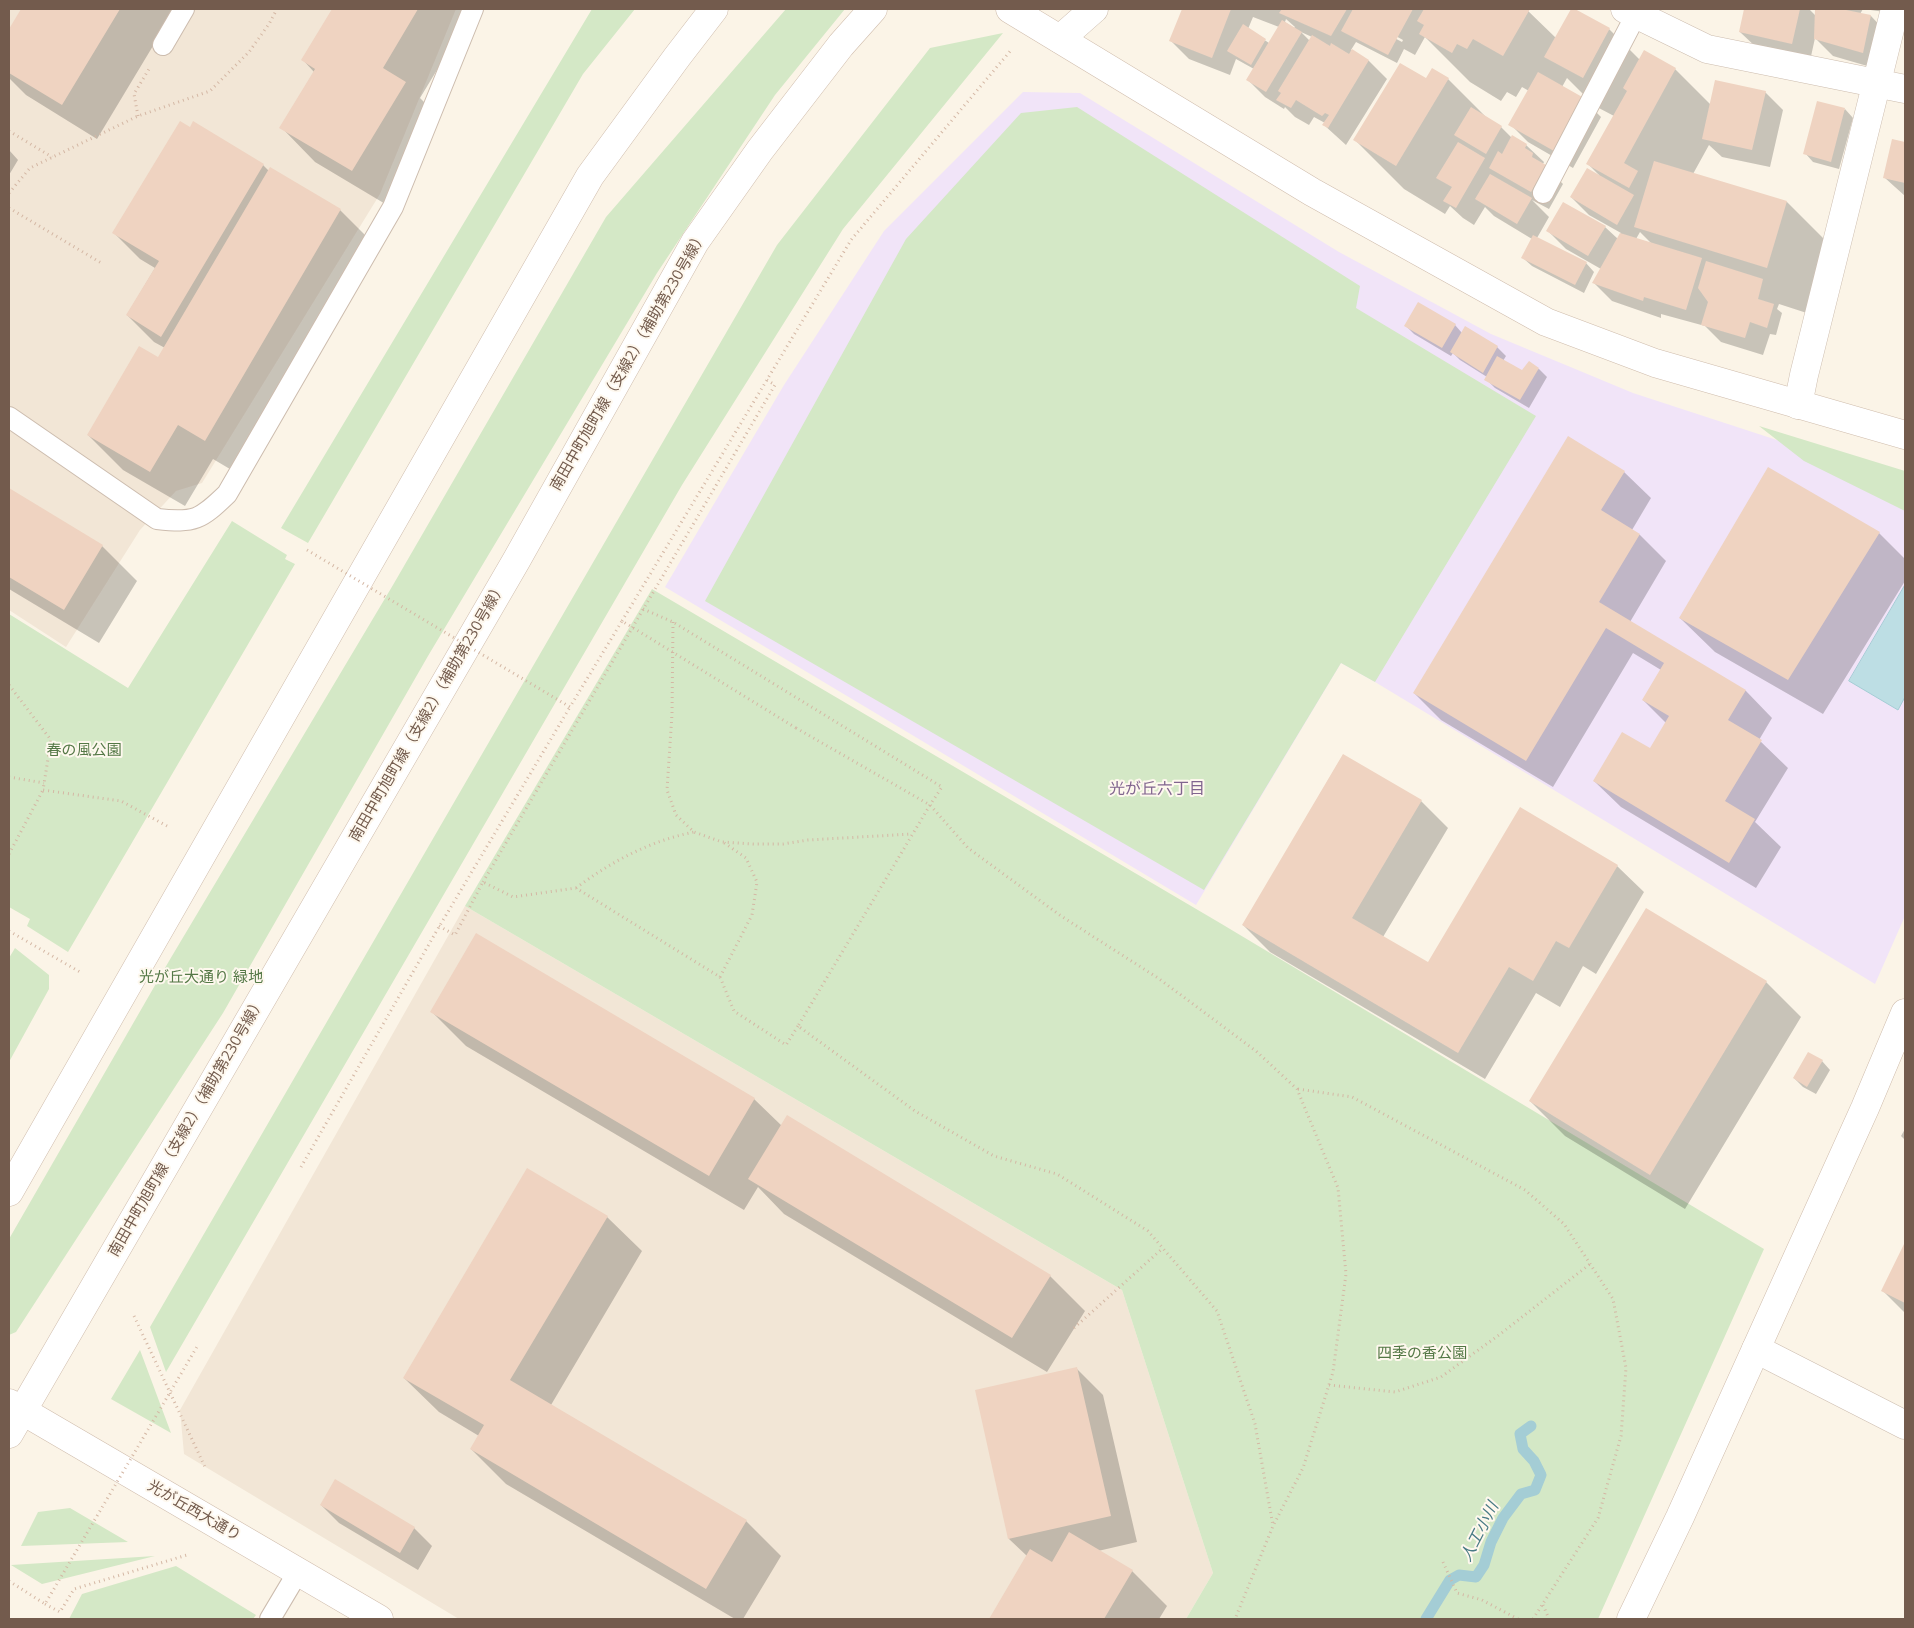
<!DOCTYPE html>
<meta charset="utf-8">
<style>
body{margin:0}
#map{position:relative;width:1914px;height:1628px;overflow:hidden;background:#fbf4e7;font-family:"Open Sans",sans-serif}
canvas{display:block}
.frame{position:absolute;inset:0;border:10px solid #735b4d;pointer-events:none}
</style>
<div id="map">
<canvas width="1914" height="1628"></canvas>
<div class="frame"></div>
</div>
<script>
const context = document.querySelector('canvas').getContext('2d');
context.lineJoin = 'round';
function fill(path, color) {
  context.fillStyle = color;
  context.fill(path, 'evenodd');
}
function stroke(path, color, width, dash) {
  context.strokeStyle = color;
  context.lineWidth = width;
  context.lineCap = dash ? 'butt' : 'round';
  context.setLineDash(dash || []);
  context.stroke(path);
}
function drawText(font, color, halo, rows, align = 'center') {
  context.font = font + ' "Open Sans","Noto Sans JP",sans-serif';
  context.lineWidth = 4;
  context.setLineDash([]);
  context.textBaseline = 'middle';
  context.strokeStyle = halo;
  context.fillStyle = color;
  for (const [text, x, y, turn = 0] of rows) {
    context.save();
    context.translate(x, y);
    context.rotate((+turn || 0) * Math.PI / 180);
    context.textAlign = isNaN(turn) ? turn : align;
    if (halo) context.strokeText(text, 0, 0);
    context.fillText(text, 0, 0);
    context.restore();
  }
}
fill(new Path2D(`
 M9 9H456L380 194 202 483 176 491 140 530 66 647 9 610Z
 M465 906 1122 1290 1213 1573 1186 1619H459L184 1454 180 1410Z`), '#f2e6d6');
fill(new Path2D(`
 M1023 92 1080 93 1339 252 1491 334 1633 393 1786 443 1905 477V916L1875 984 1375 682 1341 663 1196 905 665 587 784 385 884 231Z`), '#f1e4f8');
fill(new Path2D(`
 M592 9H635L583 74 308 543 281 528Z
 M786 9H845L775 95 657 273 428 656 223 1013 16 1332 9 1335V1239L169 961 393 585 606 217Z
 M1003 33 843 229 682 485 166 1372 150 1327 777 245 930 48Z
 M1077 107 1360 286 1356 308 1536 416 1375 682 1341 663 1204 890 705 601 906 239 1021 113Z
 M1759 426 1905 471V511L1804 461Z
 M232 521 287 555 285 559 295 564 68 952 27 926 30 919 9 907V614L128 688Z
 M652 589 1220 923 1764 1249 1598 1619H1186L1213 1573 1122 1290 465 906Z
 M15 948 49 975V989L9 1062V958Z
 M140 1350 171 1433 111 1399Z
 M70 1508 128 1542 21 1546 38 1512Z
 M155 1556 42 1584 11 1565Z
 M176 1566 256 1615 253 1619H69L82 1594Z`), '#d4e8c6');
const water = new Path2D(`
 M1905 585V697L1898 710 1849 681Z`);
fill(water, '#bddee4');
stroke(water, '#a4cdd5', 1);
fill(new Path2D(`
 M23 9H194L188 19 174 11 97 139 26 95 9 78V32Z
 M334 9H474L420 98 440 118 387 205 315 162 281 127 314 72 303 60Z
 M1183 9H1526L1556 38 1572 9 1609 29 1640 60 1675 69 1711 105 1765 92 1783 110 1770 167 1722 157 1709 145 1693 174 1787 202 1836 251 1816 316 1779 304 1777 309 1782 313 1776 335 1770 334 1763 355 1721 342 1705 326 1661 314V318L1612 301 1594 283 1601 269 1566 249 1548 231 1605 227 1618 239 1621 233 1589 215 1571 197 1599 175 1588 164 1614 116 1595 106 1567 78 1562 87 1583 99 1601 117 1573 168 1528 142 1510 124 1529 91 1522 87 1516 97 1507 92 1501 101 1470 82 1425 37 1415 55 1404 49 1397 63 1356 42 1351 50 1369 61 1387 79 1346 145 1324 125 1325 123 1314 117 1309 125 1295 117 1285 107 1284 109 1265 97 1247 79 1254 69 1236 59 1230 75 1189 59 1171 41ZM1253 17 1279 27 1269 43 1248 29ZM1286 19 1295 27 1294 28 1285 22ZM1372 23 1403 40 1402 42 1372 26ZM1301 32 1312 37 1310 41ZM1640 232 1653 245 1636 239Z
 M1746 9H1809L1816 16 1817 9H1886L1885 12 1863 9 1860 14 1871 16 1888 34 1881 70 1833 56 1815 38 1810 61 1758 49 1740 32Z
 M1433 70 1448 79 1489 120 1501 127 1512 138 1526 145 1544 162 1543 164 1563 184 1549 209 1532 200 1549 217 1537 238 1586 263 1594 272 1584 293 1532 266 1523 258 1532 239 1494 216 1485 207 1474 225 1463 218 1450 206 1445 214 1404 189 1355 140 1427 80Z
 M1845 109 1853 118 1839 169 1813 162 1805 153Z
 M1893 141 1905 144V196L1885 178Z
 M9 150 18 160 9 175Z
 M263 165 269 171 340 210 375 245 240 475 213 459 185 506 123 470 88 435 158 359 165 348 154 342 127 315 155 268 140 259 114 233Z
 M1455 325 1462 333 1497 347 1506 356 1503 361 1523 372 1539 369 1547 377 1529 408 1495 388 1486 379 1487 377 1460 360 1453 353 1451 356 1414 334 1406 326Z
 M1624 472 1651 498 1632 530 1640 535 1666 561 1630 622 1746 691 1772 718 1759 740 1788 768 1755 822 1781 847 1756 888 1621 807 1594 781 1650 750 1666 723 1643 700 1661 670 1633 653 1553 787 1441 720 1414 693Z
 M9 490 102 546 137 581 99 643 9 589Z
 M1879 533 1905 559V581L1823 714 1715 652 1680 618Z
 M1343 755 1421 801 1448 828 1383 937 1428 963 1617 866 1644 892 1596 974 1583 966 1560 1007 1536 993 1485 1079 1270 952 1243 925Z
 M1647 910 1766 982 1801 1017 1685 1209 1565 1136 1530 1101Z
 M431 1011 754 1099 782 1126 1050 1276 1085 1311 1047 1372 784 1214 758 1187 744 1210 466 1046Z
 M1822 1061 1830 1070 1816 1094 1803 1087 1794 1078Z
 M1905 1129V1140L1901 1136Z
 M607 1217 642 1251 551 1405 746 1521 781 1556 743 1619H735L506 1484 471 1449 479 1436 439 1412 404 1378Z
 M1905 1245V1313L1883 1291Z
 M1076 1368 1103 1395 1137 1542 1098 1551 1132 1571 1167 1606 1159 1619H990L1027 1556 1009 1539Z
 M321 1505 414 1528 432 1546 418 1570 339 1523Z`), '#0003');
stroke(new Path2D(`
 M1426 1619 1450 1580 1459 1575 1476 1577 1484 1565 1491 1542 1503 1518 1521 1494 1535 1490 1541 1475 1534 1461 1523 1449 1520 1434 1531 1426`), '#a4cdd5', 11);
fill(new Path2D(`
 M21 9H120L62 105 9 73V29Z
 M332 9H418L383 68 406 82 352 171 279 128 315 69 301 60Z
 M1182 9H1231L1212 58 1169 41Z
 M1282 9H1347L1331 36 1279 13Z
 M1353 9H1413L1388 55 1341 31Z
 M1424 9H1530L1503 56 1473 39 1467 49 1457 44 1452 53 1419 34 1424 25 1417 21Z
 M1571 9H1575L1610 28 1583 78 1544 57Z
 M1744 9H1800L1792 44 1739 32Z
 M1815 9H1841L1871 15 1863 53 1814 39Z
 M1282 20 1302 32 1266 92 1246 80Z
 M1243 24 1266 39 1251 65 1227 51Z
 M1312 35 1330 46 1331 43 1349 54 1352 49 1369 60 1328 128 1322 125 1329 115 1325 113 1322 116 1296 100 1291 108 1276 100 1281 93 1278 91Z
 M1644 50 1676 68 1624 163 1638 171 1629 188 1586 164 1627 91 1623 88Z
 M1400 63 1426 78 1432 68 1449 78 1396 166 1353 140Z
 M1538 72 1584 98 1554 151 1508 125Z
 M1715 80 1766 91 1752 150 1702 139Z
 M1817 101 1845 108 1831 162 1803 154Z
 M1471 107 1502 126 1486 154 1454 135Z
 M180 121 190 127 193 121 264 164 161 337 126 315 159 261 112 233Z
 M1512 135 1527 144 1525 148 1533 153 1532 157 1546 165 1531 192 1489 168 1498 151 1502 154Z
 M1892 139 1905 142V183L1883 178Z
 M1458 142 1485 158 1456 208 1443 201 1452 187 1436 178Z
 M1654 161 1787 201 1767 268 1634 227Z
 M270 167 341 209 205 441 178 425 150 472 87 435 139 346 158 357Z
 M1587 168 1634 195 1617 225 1570 197Z
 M1490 174 1532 198 1517 224 1475 199Z
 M1563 202 1606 226 1588 256 1546 231Z
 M1620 233 1702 258 1686 310 1644 297 1643 301 1592 283Z
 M1533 235 1587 262 1575 285 1521 258Z
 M1706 261 1763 279 1758 299 1774 304 1767 328 1750 322 1745 338 1701 325 1708 302 1698 288Z
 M1418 302 1456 324 1442 348 1404 326Z
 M1465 326 1498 346 1483 373 1450 352Z
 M1497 356 1522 370 1529 361 1539 368 1520 400 1484 380Z
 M1568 436 1625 471 1601 510 1640 534 1599 602 1746 690 1728 720 1762 740 1725 801 1755 819 1729 863 1593 781 1622 732 1650 748 1669 716 1642 700 1664 663 1606 628 1526 761 1413 693Z
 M1768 467 1880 532 1788 680 1679 618Z
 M9 488 103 545 64 610 9 577Z
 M1343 754 1422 800 1352 918 1428 962 1520 807 1618 865 1569 948 1556 941 1533 981 1509 967 1458 1053 1242 925Z
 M1646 908 1767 981 1650 1175 1529 1101Z
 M476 933 755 1098 709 1176 430 1012Z
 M1808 1052 1823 1060 1807 1087 1793 1078Z
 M787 1115 1051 1275 1012 1338 748 1179Z
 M527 1168 608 1216 510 1380 747 1520 706 1589 470 1449 484 1425 403 1378Z
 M1905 1242V1303L1881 1291Z
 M1077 1367 1111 1516 1008 1539 975 1390Z
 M335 1479 415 1527 400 1553 320 1505Z
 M1069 1532 1133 1570 1104 1619H989L1030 1549 1052 1562Z`), '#efd3c1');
const lane = new Path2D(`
 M163 45 184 9
 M1543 193 1639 9
 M9 417 157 519C195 523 200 520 227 494L393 207 473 9
 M270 1619 298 1572`);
const street = new Path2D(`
 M1625 9 1707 49 1905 89
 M1060 39 1094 9
 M1798 405 1804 375 1895 9
 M1756 1349 1905 1425`);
const secondary = new Path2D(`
 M1010 9 1312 192 1546 322 1655 363 1905 435
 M9 1192 590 176 677 57 714 9
 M9 1403 379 1619
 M9 1434 516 561 695 242 760 150 841 45 873 9
 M1631 1619 1680 1517 1865 1108 1905 1013`);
stroke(lane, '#ccbcae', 22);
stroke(street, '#ccbcae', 29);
stroke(secondary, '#cfbcac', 29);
stroke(new Path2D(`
 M138 116 134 94 149 69
 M9 131 52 157
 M9 193 30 168 138 116 210 91 249 52 269 24 277 9
 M9 208 103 264
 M643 609 673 622 942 787 930 805 798 1026 915 1111 994 1156 1057 1174 1148 1231 1217 1311 1255 1424 1273 1526
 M622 621 851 240 1012 49
 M673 622 672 714 667 790 676 815 694 832 722 842 753 844H783L808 840 912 834
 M9 685 51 740 43 790 121 801 167 826
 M796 728 930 805 968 848 1061 916 1158 978 1256 1051 1297 1089 1338 1188 1346 1274 1333 1372 1303 1468 1273 1526 1235 1619
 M9 777 44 783
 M9 854 43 790
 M483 882 775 385 767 380
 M576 888C612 861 650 841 694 832
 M439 926 455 935 483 882 513 897 576 888 720 977 734 1011 786 1045 798 1026
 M9 931 80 972
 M720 977 752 915 757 882 746 858 723 842
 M1298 1089 1352 1097 1525 1190 1564 1224 1613 1299 1626 1368 1621 1436 1598 1518 1533 1619
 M301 1167 436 932 570 707
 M134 1316 205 1467
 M1074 1328 1163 1248
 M1329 1385 1395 1392 1441 1377 1499 1335 1590 1264
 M1443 1562 1457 1593 1482 1600 1518 1619
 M45 1604 60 1612 74 1589 187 1555
 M1543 1605 1549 1619`), '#d4b7a4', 3, [1, 4]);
stroke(lane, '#fff', 20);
stroke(street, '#fff', 28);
stroke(secondary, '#fff', 28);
stroke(new Path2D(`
 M307 550 570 707 622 621 796 728
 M9 1581 45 1604 198 1345`), '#d4b7a4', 3, [1, 4]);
drawText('15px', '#735b4d', '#fef8ee', [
 ["南田中町旭町線（支線2）（補助第230号線）",629,361,-60],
 ["南田中町旭町線（支線2）（補助第230号線）",428,712,-60],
 ["南田中町旭町線（支線2）（補助第230号線）",187,1127,-60],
 ["光が丘西大通り",194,1511,30]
]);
drawText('15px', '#547846', '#fef8ee', [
 ["春の風公園",84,751],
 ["光が丘大通り 緑地",201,978],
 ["四季の香公園",1422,1354]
]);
drawText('16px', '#81658f', '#fef8ee', [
 ["光が丘六丁目",1157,789]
]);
drawText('italic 16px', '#487a85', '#fef8ee', [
 ["人工小川",1480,1532,-63]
]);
</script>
